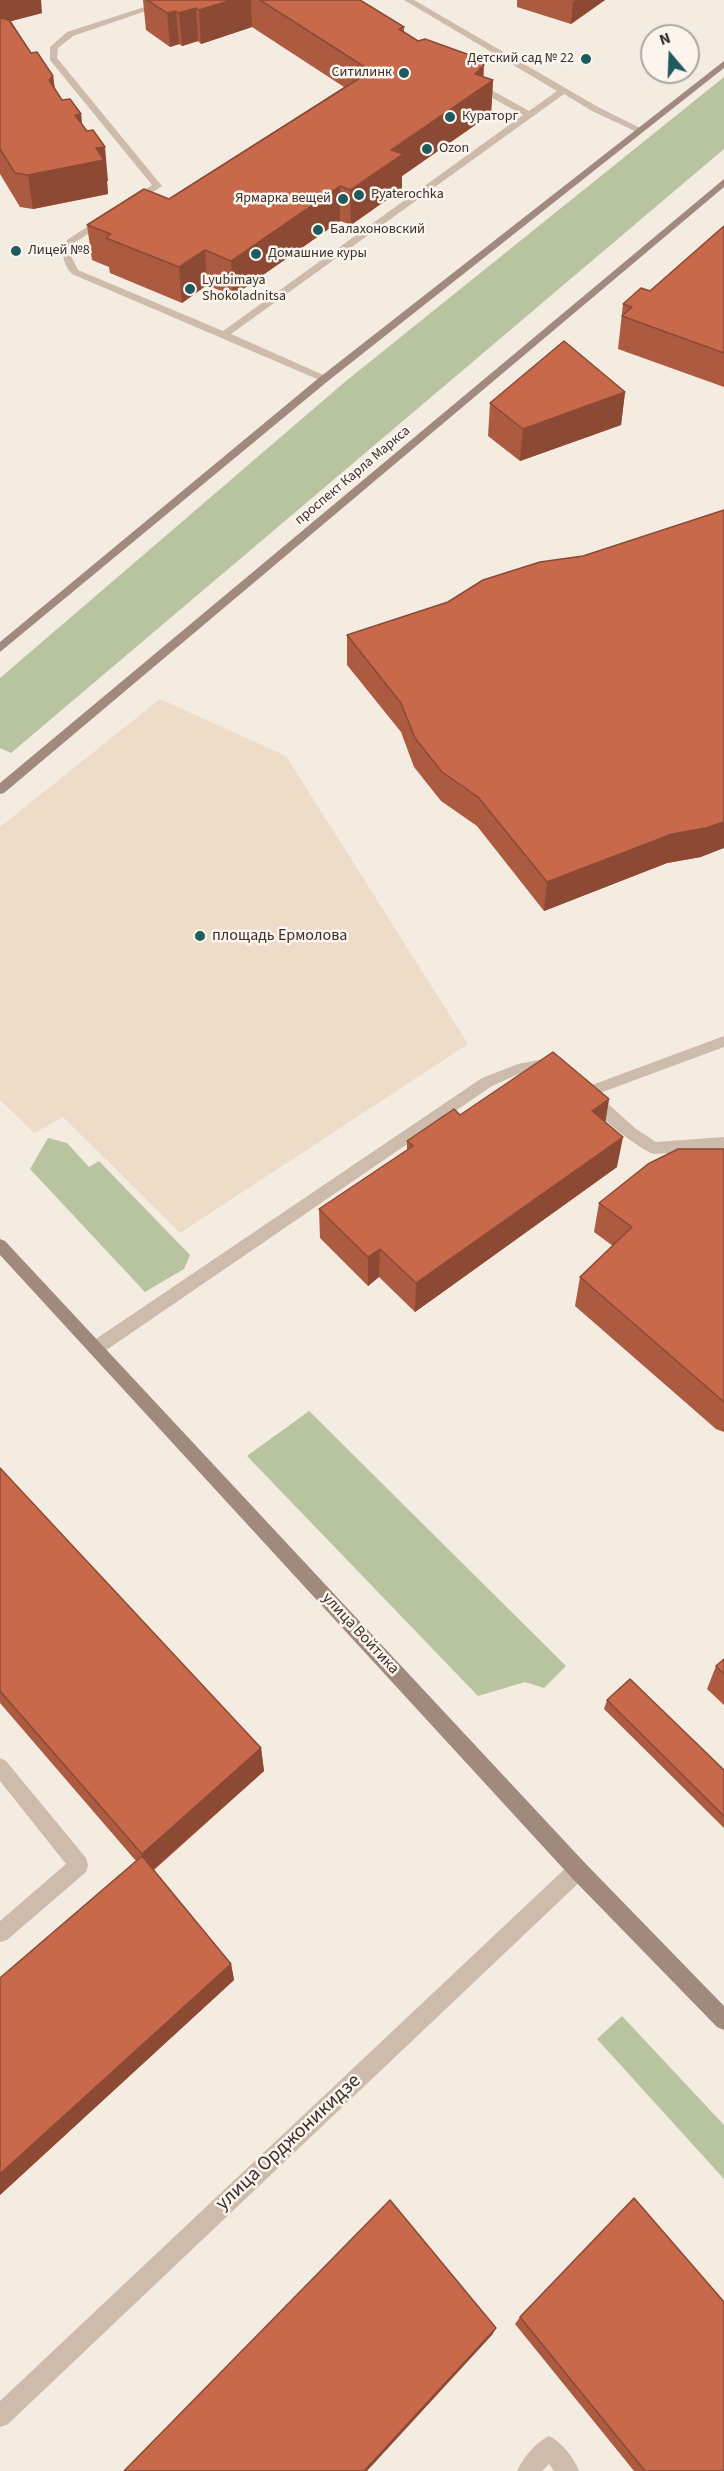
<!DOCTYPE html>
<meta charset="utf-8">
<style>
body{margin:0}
#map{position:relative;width:724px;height:2471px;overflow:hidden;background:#f4ebe1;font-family:"Source Sans 3",sans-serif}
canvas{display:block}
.north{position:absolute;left:640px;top:24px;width:60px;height:60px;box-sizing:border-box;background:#fbf5ee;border:2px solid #aea6a0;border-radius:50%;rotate:341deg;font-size:16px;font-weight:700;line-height:24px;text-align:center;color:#3b302b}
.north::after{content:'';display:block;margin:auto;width:21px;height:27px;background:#1f5a5e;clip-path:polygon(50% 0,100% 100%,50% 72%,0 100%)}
</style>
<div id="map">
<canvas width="724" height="2471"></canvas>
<div class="north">N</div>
</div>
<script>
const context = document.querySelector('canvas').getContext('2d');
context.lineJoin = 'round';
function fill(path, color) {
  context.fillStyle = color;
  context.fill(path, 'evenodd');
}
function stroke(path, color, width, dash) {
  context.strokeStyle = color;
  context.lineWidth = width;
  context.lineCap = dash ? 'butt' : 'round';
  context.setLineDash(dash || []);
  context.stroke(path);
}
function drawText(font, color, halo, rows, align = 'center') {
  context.font = font + ' "Source Sans 3",sans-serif';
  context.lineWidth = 5;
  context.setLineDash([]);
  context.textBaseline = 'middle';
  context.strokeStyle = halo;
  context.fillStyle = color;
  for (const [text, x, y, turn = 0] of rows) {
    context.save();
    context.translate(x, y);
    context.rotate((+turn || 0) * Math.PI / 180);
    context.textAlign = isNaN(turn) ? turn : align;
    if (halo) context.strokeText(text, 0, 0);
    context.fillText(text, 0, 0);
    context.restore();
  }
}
fill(new Path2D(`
 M724 77V149L11 753 0 748V678L346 381Z
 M48 1138 67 1143 89 1167 99 1161 190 1255 184 1269 145 1292 30 1169Z
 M309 1411 566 1666 544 1688 525 1682 478 1696 247 1456Z
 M622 2016 724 2125V2179L597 2039Z`), '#b8c4a0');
fill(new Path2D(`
 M160 699 286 756 468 1044 180 1233 63 1117 34 1133 0 1100V827Z`), '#ecdcc8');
fill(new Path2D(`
 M166 0H178L73 36 58 48 57 58 162 186 133 205 130 204V200L152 185 50 60V47L67 32Z
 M404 0H414L598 107 644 130 637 132 592 111 564 94 231 334 328 377 329 379 324 382 72 274C62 263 61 254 67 240L102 217H108V221L74 243 72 258 78 270 223 331 523 115 471 86V82H477L529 111 557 91Z
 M724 1036V1047L597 1094 636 1129 656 1142 724 1137V1149L654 1154C636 1148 588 1108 579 1093L581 1089Z
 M549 1058 554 1059 559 1066 557 1070 552 1071C533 1065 510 1078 492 1086L102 1353 96 1355 90 1353 88 1348 90 1343 482 1078 518 1064Z
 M0 1758 6 1761 86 1858 88 1865 86 1872 7 1940 0 1942V1921L66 1864 0 1781Z
 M549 2436C562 2442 574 2458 579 2471H554L549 2464 542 2471H517C523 2458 536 2442 549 2436Z`), '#cdbbac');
fill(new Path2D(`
 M578 1861 585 1863 587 1870 585 1877 8 2424 0 2427V2401L571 1863Z`), '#cdbbac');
fill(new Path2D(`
 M724 61V68L328 381 0 652V642L320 377Z
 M724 179V187L4 793 0 794V783Z
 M0 1239 5 1241 585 1863 724 2006V2030L717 2027 571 1877 0 1255Z`), '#a18a7d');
fill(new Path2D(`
 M0 0 42 13 11 21 31 53 53 76 55 89 62 100 81 114 82 124 108 181H107L108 194 33 209 20 207 0 174Z
 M143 0H360L404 27V32L418 41 484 77 493 80 491 114 402 176V189L351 225 340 221 233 296 207 285 182 303 110 273 109 267 92 260 87 225 169 199 344 87 252 27 201 44 198 41 182 46 179 44 170 47 146 30Z
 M517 0H605L571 24 517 7Z
 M724 226V387L618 349 623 304 650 291Z
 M625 392 621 425 520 461 488 436 490 403Z
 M347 635 701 857 667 863 544 911 477 826 441 801 414 767 401 732 347 665Z
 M609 1099 605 1122 617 1167 415 1312 379 1277 368 1286 320 1238 319 1209 407 1150V1141L460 1115Z
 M724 1149V1432L716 1429 575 1306 580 1277 613 1246 594 1232 599 1203Z
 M0 1468 261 1748 264 1771 154 1870 231 1964 234 1980 0 2195V1978L136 1861 0 1703Z
 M724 1659V1705L707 1689 716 1666Z
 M607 1700 724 1770V1828L604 1709Z
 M520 2317 724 2471H634L515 2324Z`), '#ac5a40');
fill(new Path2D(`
 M0 0H41L42 13 4 23 0 27Z
 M232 0H251L252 27 201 44 199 10Z
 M576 0H605L571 24 573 2Z
 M196 8 198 41 182 46 179 13Z
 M176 11 179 44 170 47 167 13Z
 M484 65 483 87 493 80 491 114 402 176V189L351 225 350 190 391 150 475 74Z
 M53 76 57 109 49 80Z
 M81 114 84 147 75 115Z
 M105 147 108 181H107L108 194 33 209 28 175 96 148Z
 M340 186V221L233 296 231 261Z
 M205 250 207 285 182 303 179 267Z
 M625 392 621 425 520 461 523 429Z
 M724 822V848L701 857 667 863 544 911 547 882 672 834Z
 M609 1099 604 1130 592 1111Z
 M623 1137 617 1167 415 1312 416 1283Z
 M380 1249 379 1277 368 1286V1257Z
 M261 1748 264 1771 148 1874 142 1854Z
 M231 1964 234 1980 0 2195V2174Z
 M496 2328 492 2335 367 2471H364Z`), '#8c4a34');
const building = new Path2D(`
 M147 0H232L199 10 196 8 179 13 176 11 167 13Z
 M260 0H360L404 27 399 29 418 41 425 39 478 58 484 65 475 74 493 80 391 150 403 154 350 190 340 186 231 261 205 250 179 267 106 238 111 234 87 225 144 189 169 199 371 71Z
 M0 15 1 18 9 20 31 53 37 52 53 76 49 80 62 100 70 99 81 114 75 115 87 131 93 130 105 147 96 148 104 160 28 175 15 173 0 149Z
 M724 226V353L622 316 632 307 623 304 641 288 650 291Z
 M564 341 625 392 523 429 490 403Z
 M724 510V822L706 828 672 834 547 882 478 797 442 772 415 738 401 703 347 635 448 602 483 580 540 562 583 556Z
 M553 1052 609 1099 592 1111 623 1137 416 1283 380 1249 368 1257 319 1209 413 1146 407 1141 454 1109 460 1115Z
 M678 1149H724V1402L580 1277 632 1227 599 1203 648 1164Z
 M0 1468 261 1748 142 1854 0 1691Z
 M724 1659V1674L716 1666Z
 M630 1679 724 1770V1816L607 1700Z
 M142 1856 231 1964 0 2174V1978Z
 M634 2198 724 2302V2471H645L520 2317Z
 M390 2200 496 2328 364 2471H124Z`);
fill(building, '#c8694b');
stroke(building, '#8c4a34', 1.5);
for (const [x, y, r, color] of [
 [586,59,6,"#1f5a5e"],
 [404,73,6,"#1f5a5e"],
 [450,117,6,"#1f5a5e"],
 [427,149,6,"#1f5a5e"],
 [359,195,6,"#1f5a5e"],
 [343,199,6,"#1f5a5e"],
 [318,230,6,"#1f5a5e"],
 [16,251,6,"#1f5a5e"],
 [256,254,6,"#1f5a5e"],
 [190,289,6,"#1f5a5e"],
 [200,936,6,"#1f5a5e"]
]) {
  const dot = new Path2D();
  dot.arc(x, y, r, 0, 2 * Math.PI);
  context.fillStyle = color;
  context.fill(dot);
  stroke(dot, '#fbf5ee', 2);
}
drawText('14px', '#3b302b', '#fbf5ee', [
 ["Детский сад № 22",574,59,"right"],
 ["Ситилинк",392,73,"right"],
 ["Кураторг",462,117],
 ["Ozon",439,149],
 ["Pyaterochka",371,195],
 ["Ярмарка вещей",331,199,"right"],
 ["Балахоновский",330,230],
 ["Лицей №8",28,251],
 ["Домашние куры",268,254],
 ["Lyubimaya",202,281],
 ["Shokoladnitsa",202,297]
], 'left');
drawText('14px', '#3b302b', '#fbf5ee', [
 ["проспект Карла Маркса",353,476,-40]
]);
drawText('16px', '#3b302b', '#fbf5ee', [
 ["площадь Ермолова",212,936]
], 'left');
drawText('16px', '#3b302b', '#fbf5ee', [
 ["улица Войтика",360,1634,47]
]);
drawText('20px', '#3b302b', '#fbf5ee', [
 ["улица Орджоникидзе",289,2143,-43]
]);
</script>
